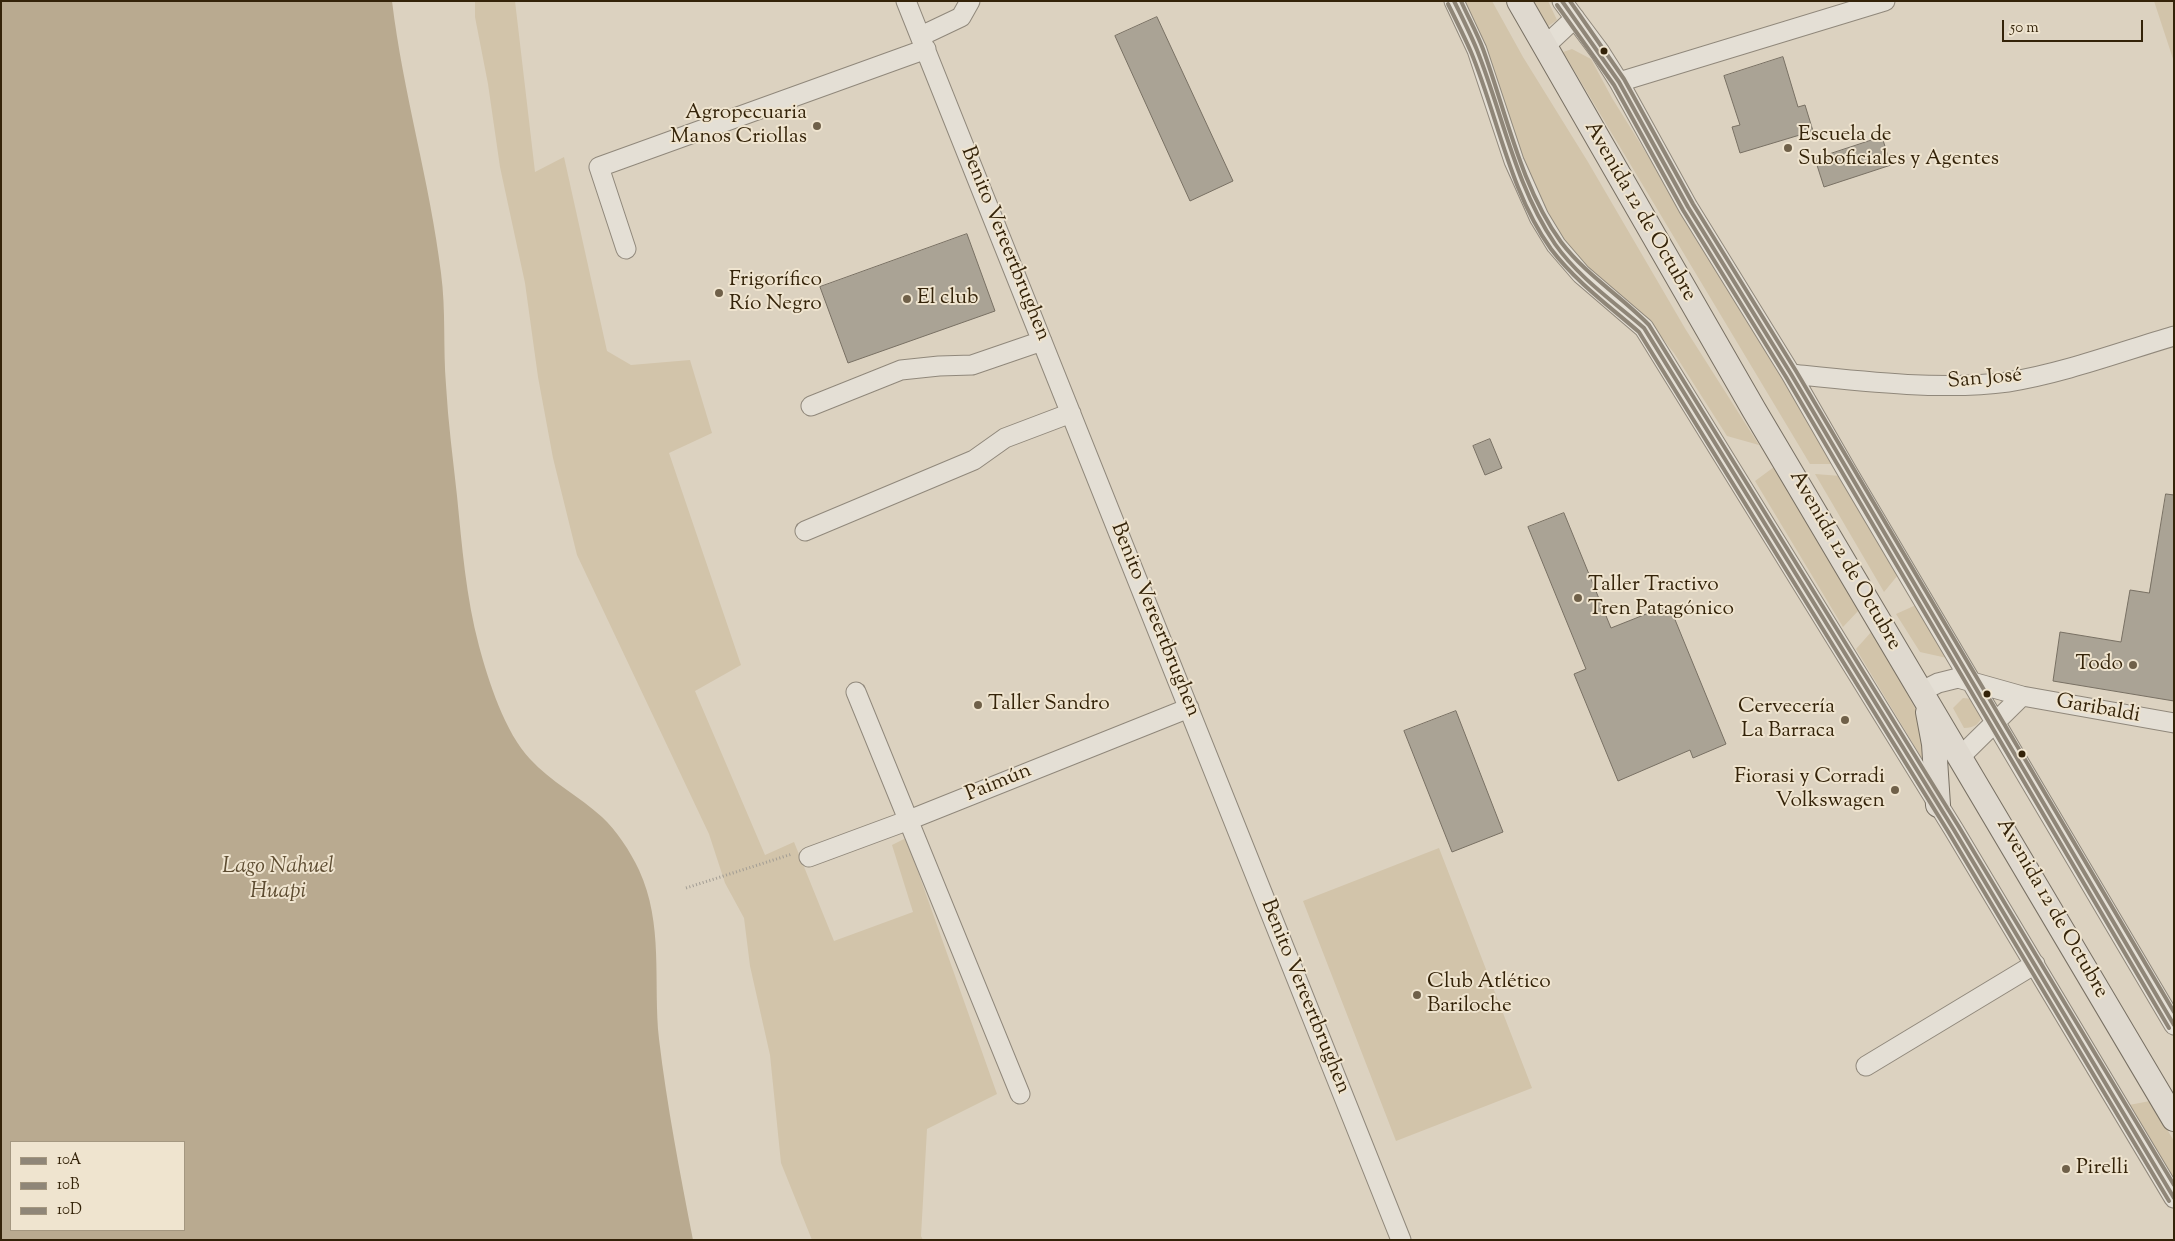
<!DOCTYPE html>
<meta charset="utf-8">
<style>
body{margin:0}
#map{position:relative;width:2175px;height:1241px;overflow:hidden;background:#dcd2c0;font-family:"Sorts Mill Goudy",serif}
canvas{display:block}
.frame{position:absolute;inset:0;border:2px solid #342309;pointer-events:none}
.legend{position:absolute;left:10px;top:1141px;width:175px;height:90px;box-sizing:border-box;background:#efe4cf;border:1px solid #a49780;margin:0;padding:6px 9px;list-style:none;font-size:15px;color:#342309}
.legend li{display:flex;align-items:center;gap:10px;height:25px}
.legend b{width:25px;border:1px solid #a49780}
.scale{position:absolute;left:2002px;top:20px;width:141px;height:22px;box-sizing:border-box;border:2px solid #342309;border-top:0;padding-left:6px;font-size:15px;line-height:18px;white-space:nowrap;color:#342309;-webkit-text-stroke:4px #efe4cf;paint-order:stroke}
</style>
<div id="map">
<canvas width="2175" height="1241"></canvas>
<div class="frame"></div>
<ul class="legend">
<li><b style="height:6px;background:#8f8678"></b>10A</li>
<li><b style="height:6px;background:#8f8678"></b>10B</li>
<li><b style="height:6px;background:#8f8678"></b>10D</li>
</ul>
<div class="scale">50 m</div>
</div>
<script>
const context = document.querySelector('canvas').getContext('2d');
context.lineJoin = 'round';
function fill(path, color) {
  context.fillStyle = color;
  context.fill(path, 'evenodd');
}
function stroke(path, color, width, dash) {
  context.strokeStyle = color;
  context.lineWidth = width;
  context.lineCap = dash ? 'butt' : 'round';
  context.setLineDash(dash || []);
  context.stroke(path);
}
function drawText(font, color, halo, rows, align = 'center') {
  context.font = font + ' "Sorts Mill Goudy",serif';
  context.lineWidth = 4;
  context.setLineDash([]);
  context.textBaseline = 'middle';
  context.strokeStyle = halo;
  context.fillStyle = color;
  for (const [text, x, y, turn = 0] of rows) {
    context.save();
    context.translate(x, y);
    context.rotate((+turn || 0) * Math.PI / 180);
    context.textAlign = isNaN(turn) ? turn : align;
    if (halo) context.strokeText(text, 0, 0);
    context.fillText(text, 0, 0);
    context.restore();
  }
}
fill(new Path2D(`
 M475 1H515L535 172 564 157 607 351 631 365 690 360 712 433 669 453 741 665 695 691 765 855 794 842 834 941 913 912 892 845 906 838 997 1094 927 1129 921 1236 923 1240H812L781 1163 770 1055 750 966 744 918 725 883 709 834 577 555 553 458 538 377 525 283 500 167 488 84 475 17Z
 M1462 1H1492L1523 57 1588 162 1686 330 1759 445 1727 436 1674 353 1654 328 1569 250 1525 174Z
 M1533 1H1548L1557 20 1547 27Z
 M2154 1H2174V62Z
 M1572 49 1591 59 1612 98 1763 341 1787 387 1834 464H1810L1563 52Z
 M1774 467 1859 610 1843 627 1755 481Z
 M1815 474 1841 476 1898 575 1884 592Z
 M1916 605 1947 658 1920 652 1896 614Z
 M1872 631 1920 717 1929 770 1856 649Z
 M1963 698 1973 699 1982 715C1980 724 1974 728 1964 728L1953 708Z
 M1439 848 1532 1088 1396 1141 1303 901Z
 M2150 1101 2174 1141V1180L2129 1105Z`), '#d2c4aa');
fill(new Path2D(`
 M1 1H392C403 93 430 182 441 273 446 310 443 348 446 385 448 422 453 459 457 496 462 546 466 597 479 646 488 680 505 733 530 759 551 782 579 796 602 817 617 831 630 851 639 870 664 924 653 982 659 1039 667 1106 680 1173 693 1240H1ZM11 1142H184V1230H11Z`), '#b9aa90');
const building = new Path2D(`
 M1157 17 1233 181 1190 201 1115 36Z
 M1783 57 1798 107 1805 105 1813 131 1740 153 1732 127 1740 125 1724 76Z
 M1882 137 1891 165 1824 187 1815 159Z
 M967 234 995 311 848 363 820 287Z
 M1490 439 1502 468 1485 475 1473 446Z
 M2166 494 2174 495V701L2053 681 2060 632 2121 642 2130 590 2149 593Z
 M1564 513 1611 628 1669 605 1726 744 1693 758 1690 750 1618 781 1574 674 1586 669 1528 527Z
 M1456 711 1503 832 1452 852 1404 731Z`);
fill(building, '#aaa395');
stroke(building, '#787063', 1);
const minor = new Path2D(`
 M906 1 1401 1240
 M1454 1 1477 50 1514 161 1539 217 1556 245 1581 274 1644 328 1954 830 2174 1198
 M1562 1 1600 52 1619 82 1688 207 1791 374 1848 473 2174 1025
 M921 36 961 17 970 1
 M1544 47 1575 18
 M1619 82 1885 1
 M626 249 599 167 926 49
 M1791 374C1858 381 1943 391 2008 382 2064 373 2120 352 2174 336
 M811 406 901 370 939 366 972 365 1042 341
 M805 531 974 460 1005 438 1071 413
 M1922 691 1938 683 1958 678 2022 696 2174 723
 M856 692 1020 1094
 M1961 756 2022 696
 M809 857 909 820 1189 708
 M1866 1066 2035 964`);
const major = new Path2D(`
 M1519 1 1754 410 2174 1119
 M1928 712 1934 744 1938 805`);
stroke(minor, '#90887b', 21);
stroke(major, '#787063', 26);
stroke(new Path2D(`
 M686 888 792 854`), '#a29d94', 3, [1, 2.5]);
stroke(minor, '#e4dfd5', 19);
stroke(major, '#dfd9cf', 24);
stroke(new Path2D(`
 M1454 1C1462 17 1470 33 1477 50 1503 115 1515 185 1555 244 1578 277 1614 302 1644 328L1954 830 2174 1198
 M1562 1 1619 82 1688 207 1791 374 2174 1025`), '#8f8678', 4);
stroke(new Path2D(`
 M1448 4C1456 20 1464 36 1471 52 1498 117 1509 190 1551 249 1575 281 1609 306 1639 332L1949 833 2169 1201
 M1557 5 1614 85 1683 210 1786 377 2169 1028`), '#8f8678', 4);
stroke(new Path2D(`
 M1461 1C1468 17 1477 33 1483 49 1506 112 1521 187 1561 242 1586 275 1621 296 1649 325L1959 827 2174 1185
 M1570 1 1624 79 1693 204 1796 371 2174 1012`), '#8f8678', 4);
for (const [x, y, r, color] of [
 [1604,51,4.5,"#342309"],
 [817,126,5,"#6f6049"],
 [1788,148,5,"#6f6049"],
 [719,293,5,"#6f6049"],
 [907,299,5,"#6f6049"],
 [1578,598,5,"#6f6049"],
 [2133,665,5,"#6f6049"],
 [1987,694,4.5,"#342309"],
 [978,705,5,"#6f6049"],
 [1845,720,5,"#6f6049"],
 [2022,754,4.5,"#342309"],
 [1895,790,5,"#6f6049"],
 [1417,995,5,"#6f6049"],
 [2066,1169,5,"#6f6049"]
]) {
  const dot = new Path2D();
  dot.arc(x, y, r, 0, 2 * Math.PI);
  context.fillStyle = color;
  context.fill(dot);
  stroke(dot, '#efe4cf', 2);
}
drawText('21px', '#342309', '#efe4cf', [
 ["Agropecuaria",807,114,"right"],
 ["Manos Criollas",807,138,"right"],
 ["Escuela de",1798,136],
 ["Suboficiales y Agentes",1798,160],
 ["Frigorífico",729,281],
 ["Río Negro",729,305],
 ["El club",917,299],
 ["Taller Tractivo",1588,586],
 ["Tren Patagónico",1588,610],
 ["Todo",2123,665,"right"],
 ["Taller Sandro",988,705],
 ["Cervecería",1835,708,"right"],
 ["La Barraca",1835,732,"right"],
 ["Fiorasi y Corradi",1885,778,"right"],
 ["Volkswagen",1885,802,"right"],
 ["Club Atlético",1427,983],
 ["Bariloche",1427,1007],
 ["Pirelli",2076,1169]
], 'left');
drawText('21px', '#342309', '#efe4cf', [
 ["Avenida 12 de Octubre",1639,212,60],
 ["Benito Vereertbrughen",1004,244,68],
 ["San José",1985,380,-5],
 ["Avenida 12 de Octubre",1844,561,60],
 ["Benito Vereertbrughen",1154,620,68],
 ["Garibaldi",2098,710,10],
 ["Paimún",999,784,-22],
 ["Avenida 12 de Octubre",2051,909,60],
 ["Benito Vereertbrughen",1304,997,68]
]);
drawText('italic 22px', '#5d4c31', '#efe4cf', [
 ["Lago Nahuel",278,868],
 ["Huapi",278,893]
]);
</script>
